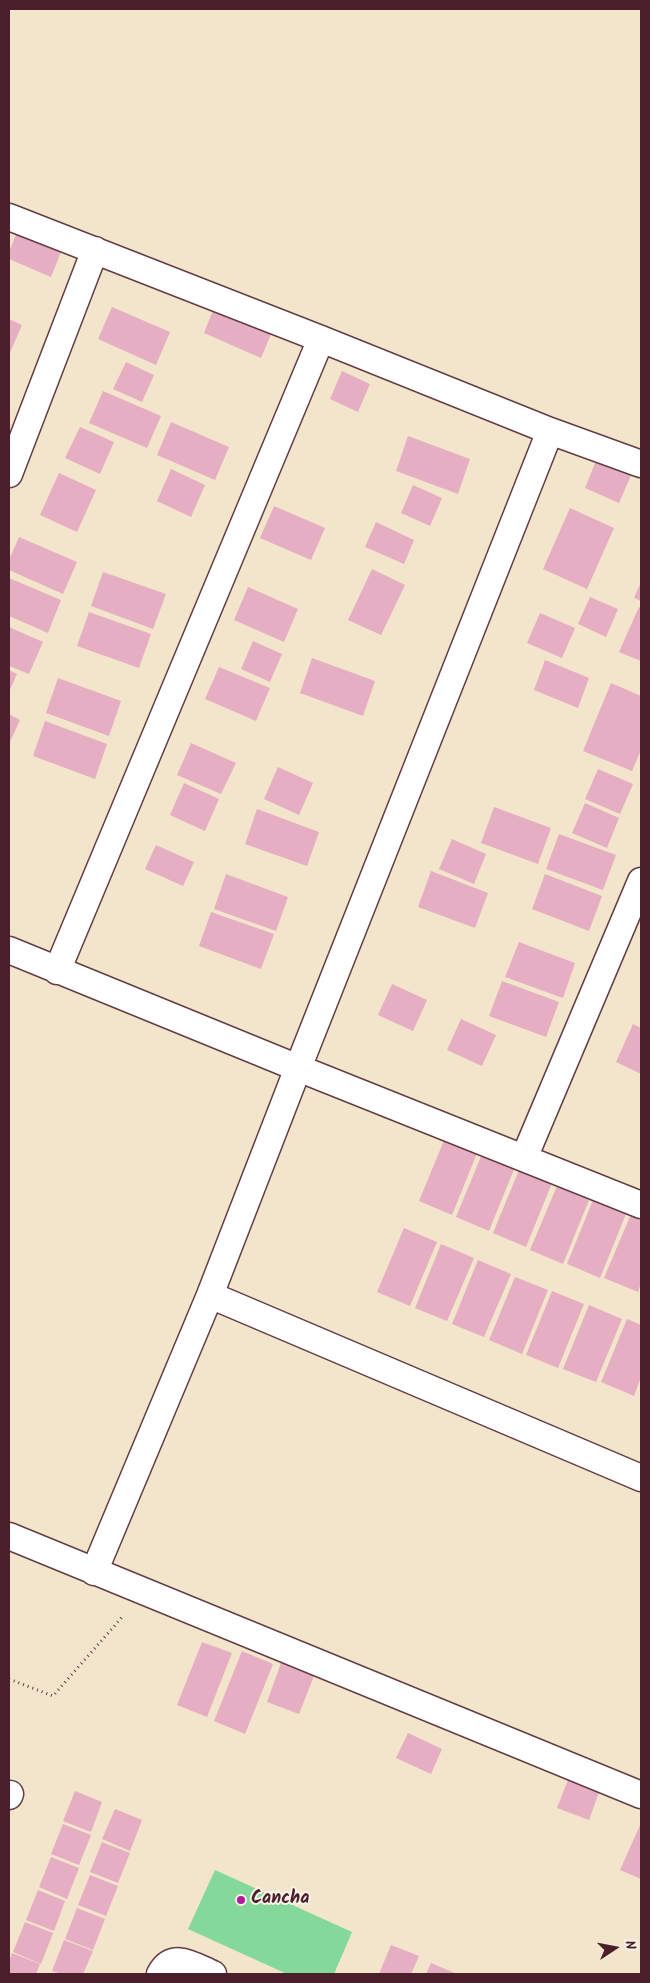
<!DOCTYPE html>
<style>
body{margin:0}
#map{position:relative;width:650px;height:1983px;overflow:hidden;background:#f2e5cc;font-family:Kalam,sans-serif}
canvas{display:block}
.frame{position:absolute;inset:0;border:10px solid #4a1f2b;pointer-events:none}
.north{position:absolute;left:590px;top:1923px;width:50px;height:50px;-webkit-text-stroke:4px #f7f3e8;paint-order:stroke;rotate:79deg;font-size:14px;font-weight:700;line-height:20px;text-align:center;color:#4a1f2b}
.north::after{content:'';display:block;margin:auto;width:18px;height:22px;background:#4a1f2b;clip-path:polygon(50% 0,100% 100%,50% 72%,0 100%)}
</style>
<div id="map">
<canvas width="650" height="1983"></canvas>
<div class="frame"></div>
<div class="north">N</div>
</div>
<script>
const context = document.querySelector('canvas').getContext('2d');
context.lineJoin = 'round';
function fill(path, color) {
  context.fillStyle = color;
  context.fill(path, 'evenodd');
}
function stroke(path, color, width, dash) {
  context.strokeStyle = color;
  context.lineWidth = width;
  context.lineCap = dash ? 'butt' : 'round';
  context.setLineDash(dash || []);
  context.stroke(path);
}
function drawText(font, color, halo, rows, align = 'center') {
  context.font = font + ' Kalam,sans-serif';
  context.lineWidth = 4;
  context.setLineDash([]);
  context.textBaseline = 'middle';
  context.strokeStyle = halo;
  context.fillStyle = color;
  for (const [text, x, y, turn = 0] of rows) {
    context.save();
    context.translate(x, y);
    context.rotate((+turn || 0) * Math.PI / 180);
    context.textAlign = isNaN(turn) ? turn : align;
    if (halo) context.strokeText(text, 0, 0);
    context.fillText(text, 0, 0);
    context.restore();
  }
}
fill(new Path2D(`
 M215 1870 352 1932 334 1974H287L188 1929Z`), '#84d89a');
fill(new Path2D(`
 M17 232 61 252 51 277 9 259V252Z
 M217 300 275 325 261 358 204 333Z
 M112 307 170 332 156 365 98 339Z
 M9 319 22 325 9 355Z
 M126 362 154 375 142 402 113 389Z
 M342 371 370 384 358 412 330 399Z
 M103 391 161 416 147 448 89 423Z
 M171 422 229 447 215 480 157 455Z
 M80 427 114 442 100 474 65 458Z
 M408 436 470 459 458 494 396 471Z
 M597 458 632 473 619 503 585 488Z
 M171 469 205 485 191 517 157 501Z
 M59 473 96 490 77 532 40 515Z
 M413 485 442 498 430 526 401 513Z
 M274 506 325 528 311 560 260 538Z
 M570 508 614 528 587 589 543 569Z
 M376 522 414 540 404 564 365 547Z
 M19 537 77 562 63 594 9 570V560Z
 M372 569 405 585 381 635 348 620Z
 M103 572 166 594 153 629 91 606Z
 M9 578 61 600 48 633 9 616Z
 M641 582V601L634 598Z
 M248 587 298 609 284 642 234 620Z
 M590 597 618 609 606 637 578 624Z
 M639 607 641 608V661L619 652Z
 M89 612 151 634 139 668 77 646Z
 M540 613 575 628 562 658 527 643Z
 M9 627 43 642 29 674 9 666Z
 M253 641 282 654 270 682 241 669Z
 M312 658 375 681 363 716 300 693Z
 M545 660 589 678 578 708 534 690Z
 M219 667 270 688 256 721 205 699Z
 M9 670 17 674 9 692Z
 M58 678 121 701 109 736 46 713Z
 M611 683 641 696V750L632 771 583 751Z
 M9 714 20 720 9 744Z
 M45 721 107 744 95 779 33 756Z
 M191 743 236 763 221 794 177 775Z
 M278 767 313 783 299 815 264 799Z
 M598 769 633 784 620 814 585 799Z
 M184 783 219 799 205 831 170 815Z
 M585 803 619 818 607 848 572 833Z
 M494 807 551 828 538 864 481 843Z
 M257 809 319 832 307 866 245 844Z
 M559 834 616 855 603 890 546 869Z
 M452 839 486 854 474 884 439 869Z
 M156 845 194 862 183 886 145 869Z
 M431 871 488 893 475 928 418 907Z
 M226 874 288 897 276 931 214 909Z
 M545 874 602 896 589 931 532 909Z
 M211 912 274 934 261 969 199 946Z
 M519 942 575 963 563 998 505 977Z
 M502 981 559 1002 546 1037 489 1016Z
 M392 984 427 1000 413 1031 378 1015Z
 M461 1019 496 1035 482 1066 447 1050Z
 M633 1024 641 1028V1074L616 1062Z
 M445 1138 478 1151 452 1215 419 1201Z
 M482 1154 515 1167 489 1231 456 1217Z
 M519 1170 552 1183 526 1247 493 1233Z
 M557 1186 589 1200 563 1264 530 1250Z
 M593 1200 626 1214 600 1278 567 1264Z
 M631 1214 641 1218V1283L638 1292 604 1278Z
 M404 1228 437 1242 410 1306 377 1292Z
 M441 1244 474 1258 447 1321 415 1308Z
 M478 1260 511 1274 484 1337 452 1324Z
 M515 1277 548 1290 522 1354 489 1340Z
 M552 1291 584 1304 558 1368 526 1355Z
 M589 1305 622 1319 596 1382 563 1369Z
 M627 1319 641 1325V1377L634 1396 601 1382Z
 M202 1642 232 1653 207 1717 177 1705Z
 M242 1651 273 1664 245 1734 214 1721Z
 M281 1663 314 1676 299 1714 267 1702Z
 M408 1733 442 1749 431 1774 396 1758Z
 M571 1772 602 1784 589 1820 557 1808Z
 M75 1791 102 1802 91 1832 63 1821Z
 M115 1809 142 1820 130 1851 102 1839Z
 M641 1823V1879L620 1870Z
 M63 1824 91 1835 79 1865 51 1854Z
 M102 1842 130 1853 118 1883 90 1872Z
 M51 1857 79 1868 67 1899 39 1887Z
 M90 1875 118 1886 106 1916 78 1905Z
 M38 1890 65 1901 54 1931 26 1920Z
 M77 1908 105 1919 93 1950 65 1939Z
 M25 1922 53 1933 41 1964 13 1952Z
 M64 1940 93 1951 83 1974H62L52 1971Z
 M391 1945 419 1956 411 1974H379Z
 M12 1953 40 1964 36 1974H9V1962Z
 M431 1963 457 1974H426Z`), '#e6aec2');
const street = new Path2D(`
 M9 217 321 339 550 431 641 464
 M9 474 95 250
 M9 950 298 1068 641 1205
 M57 971 321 339
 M524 1158 641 881
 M210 1295 641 1478
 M9 1536 641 1795
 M94 1572 210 1295 298 1068 550 431
 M9 1796 10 1794
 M160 1974C173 1950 194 1966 213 1974`);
stroke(street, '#633d43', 29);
stroke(new Path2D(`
 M9 1679 53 1696 123 1616`), '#633d43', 3, [1, 4]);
stroke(street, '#fff', 26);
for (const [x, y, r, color] of [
 [241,1900,5,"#b5179e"]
]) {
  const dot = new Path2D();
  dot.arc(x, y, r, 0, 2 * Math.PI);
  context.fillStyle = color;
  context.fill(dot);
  stroke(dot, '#f7f3e8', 2);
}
drawText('bold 18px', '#4a1f2b', '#f7f3e8', [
 ["Cancha",251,1900]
], 'left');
</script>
